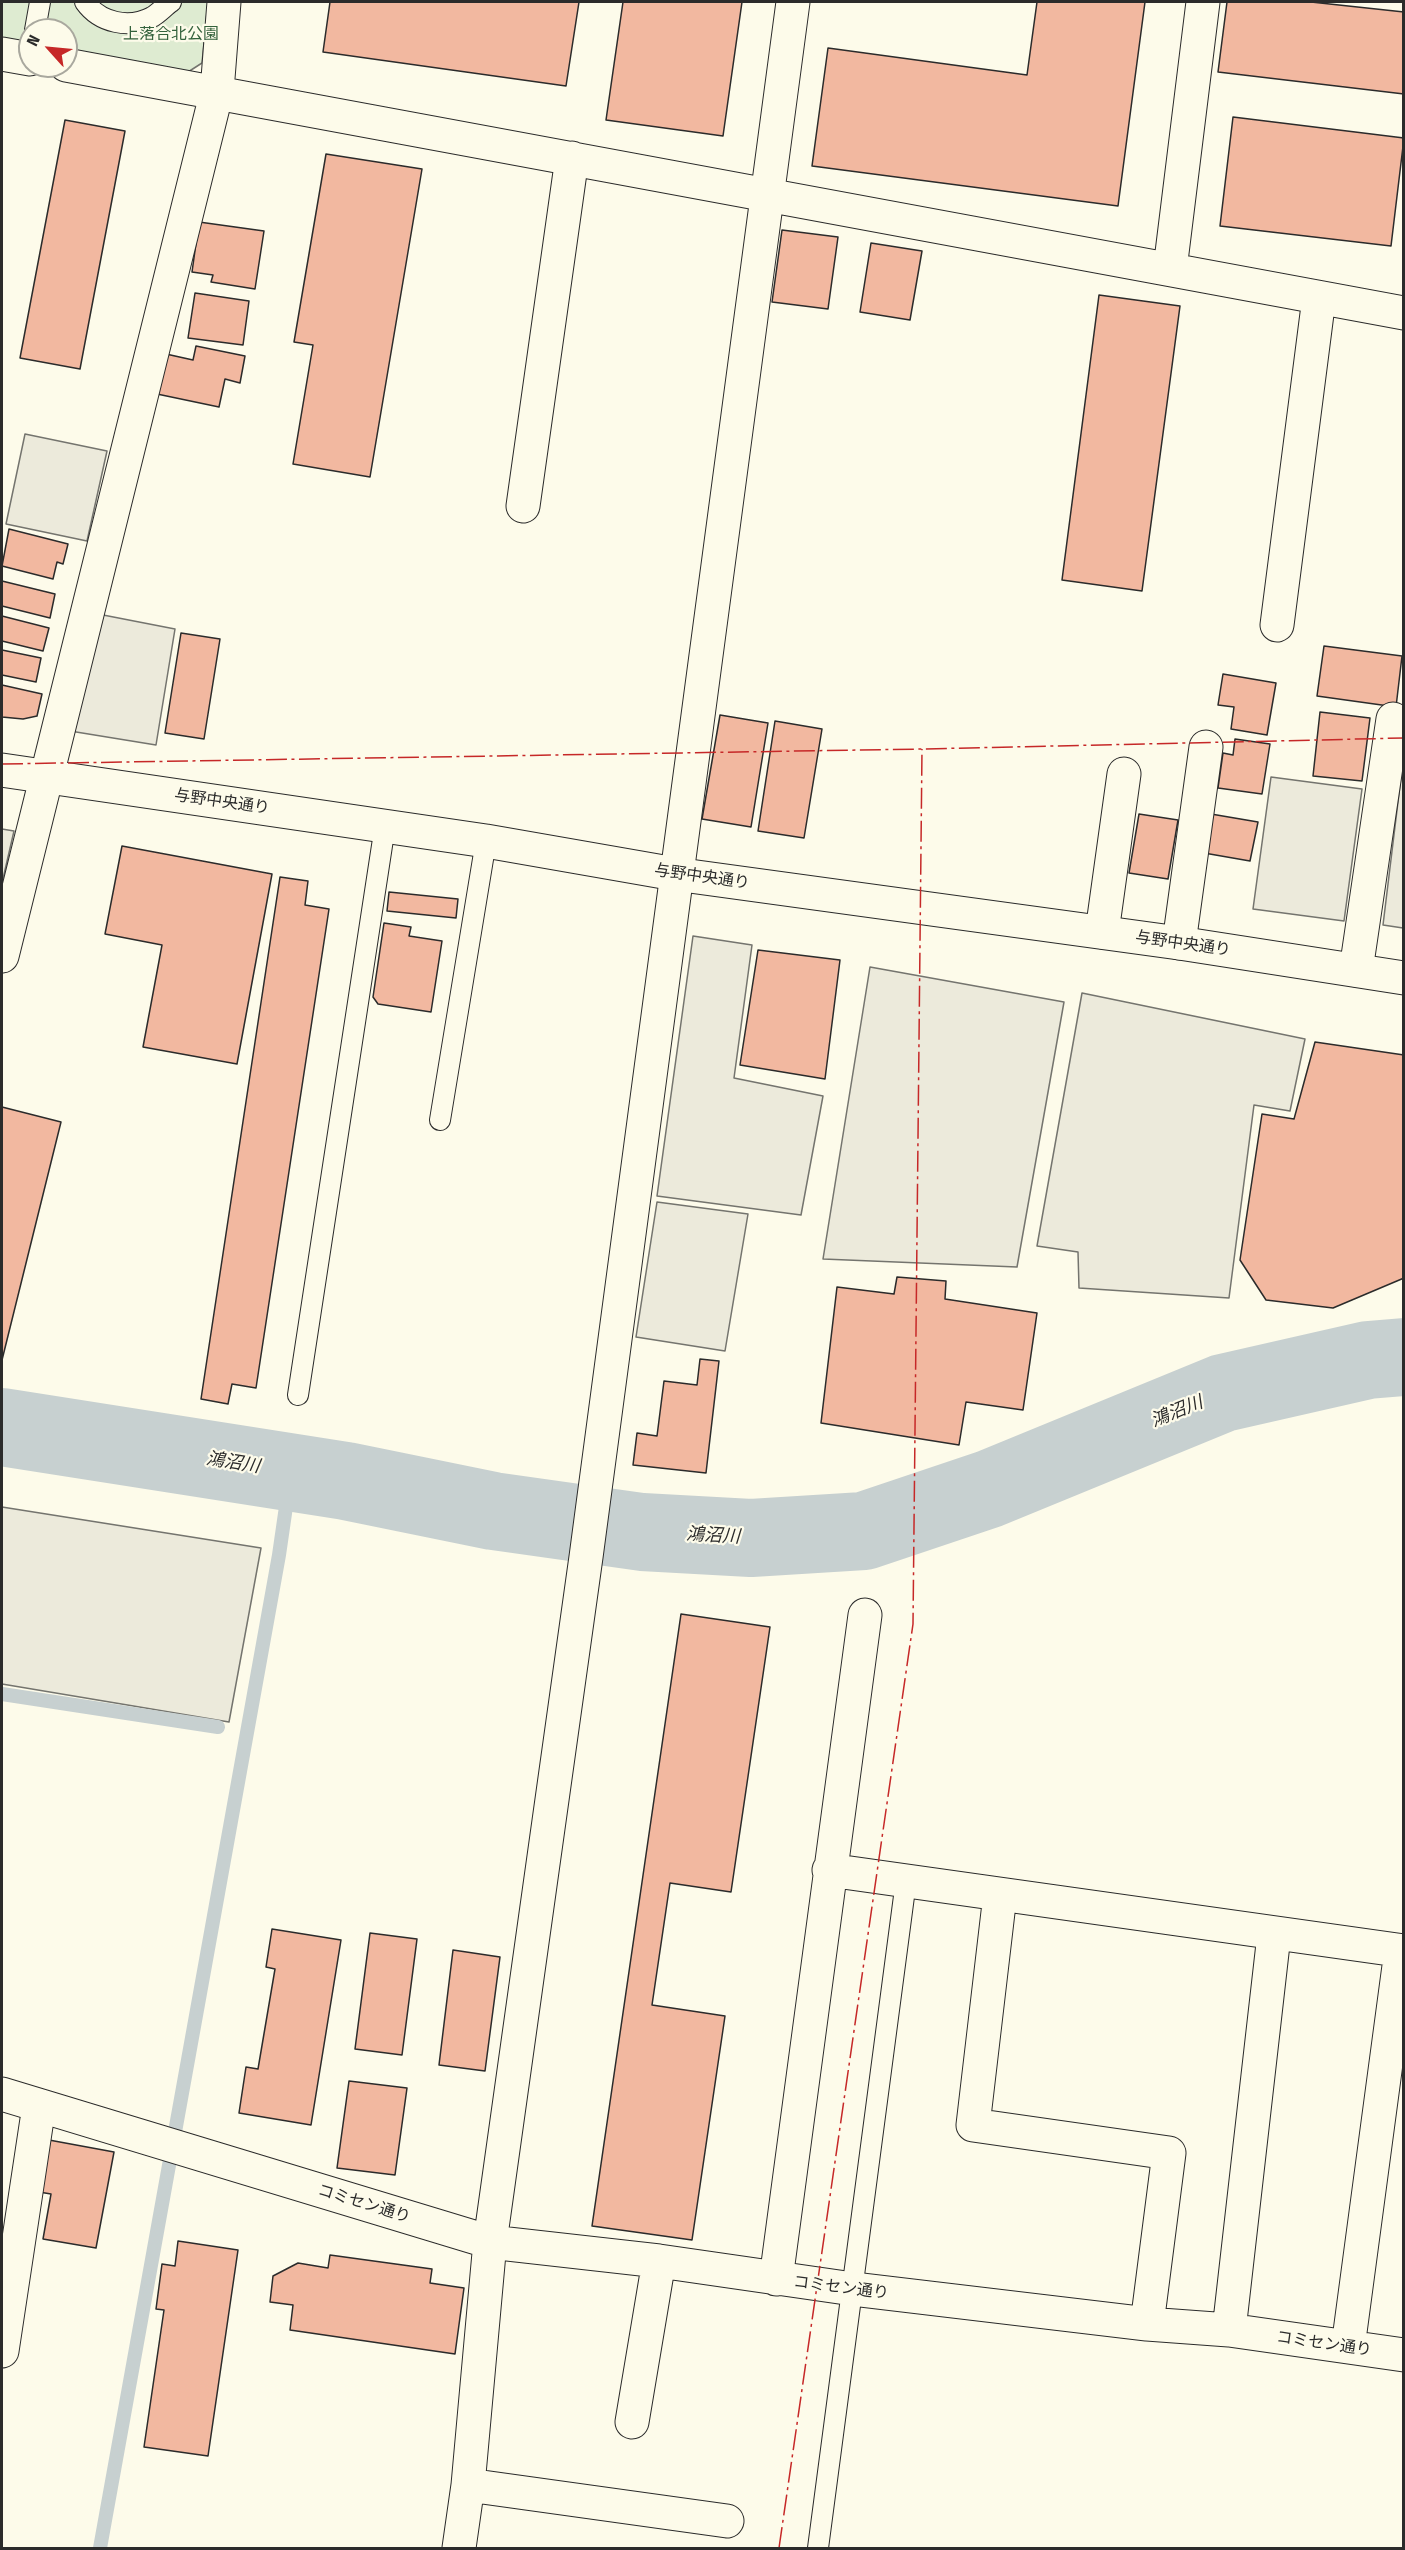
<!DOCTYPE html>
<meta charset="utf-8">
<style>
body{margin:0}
#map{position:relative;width:1405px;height:2550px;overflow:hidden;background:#fdfbea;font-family:"Fira Sans Condensed",sans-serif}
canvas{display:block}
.frame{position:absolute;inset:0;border:3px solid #2b2b2b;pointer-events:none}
.north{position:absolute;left:18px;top:18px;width:60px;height:60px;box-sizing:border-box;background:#fdfbea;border:2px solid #a9a89e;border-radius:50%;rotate:297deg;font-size:16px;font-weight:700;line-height:24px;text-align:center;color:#2b2b2b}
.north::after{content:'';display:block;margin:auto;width:21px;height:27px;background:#c62828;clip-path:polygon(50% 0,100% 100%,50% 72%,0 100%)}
</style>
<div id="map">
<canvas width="1405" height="2550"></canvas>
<div class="frame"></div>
<div class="north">N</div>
</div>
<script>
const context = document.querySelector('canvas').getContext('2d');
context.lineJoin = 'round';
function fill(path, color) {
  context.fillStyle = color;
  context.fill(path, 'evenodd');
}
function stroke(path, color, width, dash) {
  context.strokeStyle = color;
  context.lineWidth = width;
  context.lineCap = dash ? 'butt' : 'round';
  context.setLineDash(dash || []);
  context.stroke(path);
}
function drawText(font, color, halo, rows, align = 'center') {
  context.font = font + ' "Fira Sans Condensed","Noto Sans JP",sans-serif';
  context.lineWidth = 4.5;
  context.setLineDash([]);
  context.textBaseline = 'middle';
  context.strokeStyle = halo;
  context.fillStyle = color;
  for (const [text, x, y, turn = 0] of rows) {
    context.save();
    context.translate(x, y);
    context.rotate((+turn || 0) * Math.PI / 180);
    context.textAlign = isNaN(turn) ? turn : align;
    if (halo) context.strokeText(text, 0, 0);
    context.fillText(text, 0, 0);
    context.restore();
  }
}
const green = new Path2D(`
 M2 2H208L202 63 188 72 66 50V30H30V43L2 38Z`);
fill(green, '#deebd1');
stroke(green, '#74746e', 1.5);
const parking = new Path2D(`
 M25 434 107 451 87 541 6 524Z
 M98 614 175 629 156 745 70 731Z
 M1403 761V928L1383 925Z
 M1271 777 1362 789 1344 921 1253 909Z
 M2 829 14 831 2 883Z
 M693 936 752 945 734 1078 823 1096 801 1215 657 1196Z
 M870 967 1064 1002 1017 1267 823 1259Z
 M1082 993 1305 1039 1290 1111 1254 1105 1229 1298 1079 1288 1078 1252 1037 1246Z
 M657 1202 748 1214 725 1351 636 1337Z
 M2 1507 261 1548 229 1722 2 1684Z`);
fill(parking, '#eceadb');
stroke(parking, '#74746e', 1.5);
stroke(new Path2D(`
 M2 1694 218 1727
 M100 2548 279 1555 291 1472`), '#c7d0d0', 14);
stroke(new Path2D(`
 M2 1427 346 1481 493 1511 642 1532 751 1538 864 1531 989 1489 1223 1393 1368 1360 1404 1357`), '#c7d0d0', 78);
const building = new Path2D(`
 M330 2H579L566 86 323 52Z
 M623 2H742L723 136 606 120Z
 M1037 2H1145L1118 206 812 166 828 48 1027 75Z
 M1227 2H1311L1404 12V94L1218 72Z
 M1233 117 1404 138 1391 246 1220 226Z
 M65 120 125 131 80 369 20 358Z
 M326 154 422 169 370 477 293 464 313 345 294 342Z
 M199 222 264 231 255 289 211 282 213 275 192 272Z
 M782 230 838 237 828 309 772 302Z
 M871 243 922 251 910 320 860 312Z
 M195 293 249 301 243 345 188 338Z
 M1099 295 1180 306 1142 591 1062 580Z
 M196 346 245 356 240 383 225 379 219 407 157 394 166 354 193 360Z
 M9 529 68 544 63 564 57 562 53 579 2 566Z
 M2 581 55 594 50 618 2 606Z
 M2 616 49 628 43 651 2 641Z
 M181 633 220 639 204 739 165 733Z
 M1324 646 1402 656 1396 707 1317 696Z
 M2 650 41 658 36 682 2 675Z
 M1223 674 1276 683 1267 735 1231 729 1234 707 1218 705Z
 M2 685 42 694 37 716 23 719 2 717Z
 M1320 712 1370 718 1362 781 1313 776Z
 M720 715 768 723 751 827 702 819Z
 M775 721 822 729 804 838 758 831Z
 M1235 739 1270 744 1262 794 1218 788 1223 753 1233 755Z
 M1139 814 1178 820 1168 879 1129 873Z
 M1211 814 1258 822 1250 861 1204 853Z
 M122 846 272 874 237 1064 143 1047 162 945 105 934Z
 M280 877 308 881 305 905 329 909 256 1388 232 1384 228 1404 201 1399Z
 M389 892 458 899 456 918 387 911Z
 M384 923 411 927 409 936 442 941 431 1012 378 1004 373 997Z
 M758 950 840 960 825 1079 740 1065Z
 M1315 1042 1404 1055V1278L1333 1308 1266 1300 1240 1260 1262 1114 1294 1119Z
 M2 1107 61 1122 2 1360Z
 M897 1277 946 1281 945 1299 1037 1313 1023 1410 966 1402 959 1445 821 1423 837 1287 894 1294Z
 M700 1359 719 1361 706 1473 633 1465 637 1433 657 1436 664 1381 697 1385Z
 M681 1614 770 1627 731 1892 670 1883 652 2005 725 2016 692 2240 592 2226Z
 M272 1929 341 1940 311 2125 239 2113 246 2067 258 2069 275 1969 266 1967Z
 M370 1933 417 1939 402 2055 355 2049Z
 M453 1950 500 1957 485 2071 439 2065Z
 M349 2081 407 2088 395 2175 337 2168Z
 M49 2140 114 2152 96 2248 43 2239 51 2194 39 2192Z
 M178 2241 238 2250 208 2456 144 2447 164 2310 156 2309 162 2264 175 2266Z
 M330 2255 432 2269 430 2283 464 2288 455 2354 290 2330 293 2305 270 2302 273 2276 298 2263 328 2268Z`);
fill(building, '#f2b8a0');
stroke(building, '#2b2b2b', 1.5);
const lane = new Path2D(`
 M85 2C100 23 129 29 152 17 159 13 165 6 171 2
 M35 30 40 2
 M440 1120 486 841
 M298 1395 385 826
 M818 2548 906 1881`);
const street = new Path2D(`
 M2 54 30 59
 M66 65 1404 313
 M1170 269 1203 2
 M523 506 572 158
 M1277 625 1319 298
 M1102 932 1124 774
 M1179 943 1206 747
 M2 956 217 91 224 2
 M1356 970 1393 719
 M829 1870 1404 1951
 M1000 1895 973 2125 1169 2153 1147 2324
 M2 2094 490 2242 659 2261 853 2289 1147 2324 1229 2330 1404 2355
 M776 2279 865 1615
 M1229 2330 1274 1935
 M1348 2347 1401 1951
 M2 2351 39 2106
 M632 2422 659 2261
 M468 2485 727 2521
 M459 2548 468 2485 490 2242 586 1557 793 2`);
const secondary = new Path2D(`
 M2 770 486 841 675 874 1179 943 1404 978`);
stroke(lane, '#2b2b2b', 22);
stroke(street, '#2b2b2b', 35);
stroke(secondary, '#2b2b2b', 35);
stroke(lane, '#fdfbea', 20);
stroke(street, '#fdfbea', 33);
stroke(secondary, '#fdfbea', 33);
stroke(new Path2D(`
 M2 764 922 749 1404 738
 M779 2548 913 1624 922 749`), '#c62828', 1.5, [21, 4.5, 3, 4.5]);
drawText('16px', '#34623c', '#fdfbea', [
 ["上落合北公園",171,35]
]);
drawText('16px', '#2b2b2b', '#fdfbea', [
 ["与野中央通り",222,802,8],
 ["与野中央通り",702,877,8],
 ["与野中央通り",1183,944,8],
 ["コミセン通り",364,2204,17],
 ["コミセン通り",841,2288,7],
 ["コミセン通り",1324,2344,8]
]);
drawText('italic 18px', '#2b2b2b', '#fdfbea', [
 ["鴻沼川",1177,1412,-22],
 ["鴻沼川",233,1463,9],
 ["鴻沼川",713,1536,3]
]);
</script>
